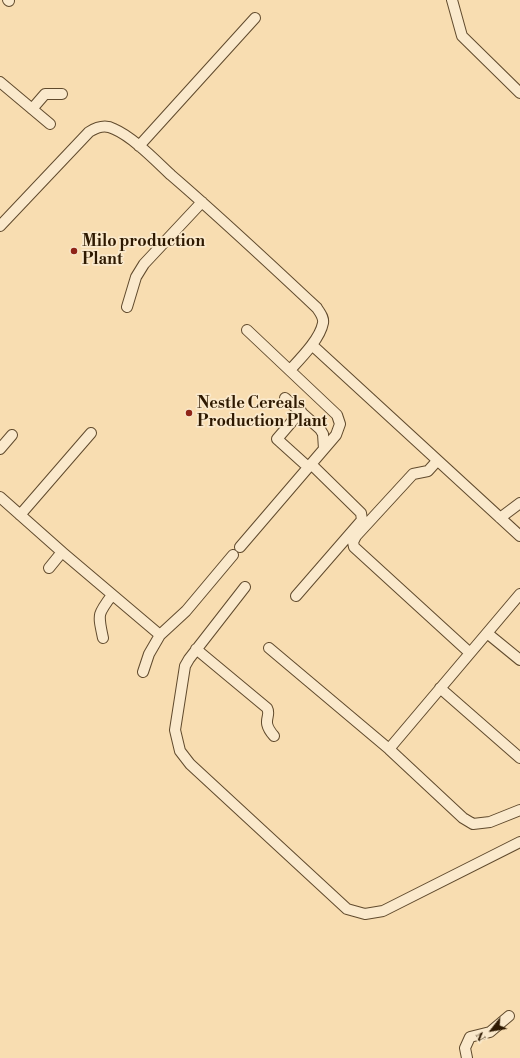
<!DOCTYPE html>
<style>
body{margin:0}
#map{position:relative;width:520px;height:1058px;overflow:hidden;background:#f8ddb1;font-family:"Libre Bodoni",serif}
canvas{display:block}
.north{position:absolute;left:472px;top:1010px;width:40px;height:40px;-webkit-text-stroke:3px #fae9cc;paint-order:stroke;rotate:239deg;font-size:11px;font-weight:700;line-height:16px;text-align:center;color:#2e1901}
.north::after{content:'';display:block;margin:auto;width:14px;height:18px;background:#2e1901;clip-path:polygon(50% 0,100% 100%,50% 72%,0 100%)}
</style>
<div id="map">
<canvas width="520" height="1058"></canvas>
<div class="north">N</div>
</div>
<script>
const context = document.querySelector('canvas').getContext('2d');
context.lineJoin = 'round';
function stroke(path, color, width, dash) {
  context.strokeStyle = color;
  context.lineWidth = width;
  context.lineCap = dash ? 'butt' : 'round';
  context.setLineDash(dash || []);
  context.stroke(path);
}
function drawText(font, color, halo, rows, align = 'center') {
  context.font = font + ' "Libre Bodoni",serif';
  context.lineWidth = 3.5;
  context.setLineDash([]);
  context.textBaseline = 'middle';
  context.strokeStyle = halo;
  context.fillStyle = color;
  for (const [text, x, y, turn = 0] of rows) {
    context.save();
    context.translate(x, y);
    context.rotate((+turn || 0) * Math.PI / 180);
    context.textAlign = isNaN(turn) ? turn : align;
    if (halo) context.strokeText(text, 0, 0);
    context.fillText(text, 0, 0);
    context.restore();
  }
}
const minor = new Path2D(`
 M8 0 9 1
 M452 0 462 36 520 93
 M0 82 50 124
 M32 109 45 94H62
 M139 146 255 18
 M0 226 89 132C97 127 105 124 114 129 133 137 156 161 171 175 221 218 269 263 317 308 320 313 324 317 323 323 320 339 301 358 290 370
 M127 307 136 277 144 264 202 202
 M312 345 520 536
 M285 398 320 429 323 434 324 449
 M301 411 277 439 308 467
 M0 449 12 435
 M437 461 428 471 413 474 356 536 353 542 354 547 470 653
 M0 497 62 552 160 635 186 611 233 555
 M20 515 91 433
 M500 518 520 503
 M240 547 336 435 340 424 337 415 247 330
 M49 568 62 552
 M245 587 189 659 185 666 175 730 180 751 190 764 347 909 365 914 383 911 520 842
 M296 596 362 520 361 513 311 464
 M487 633 520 660
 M103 638C98 614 97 615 112 595
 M269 648 389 749 463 818 473 824 490 822 520 810
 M196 649 267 708C272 717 260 720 274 736
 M143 672 149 654 160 635
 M440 688 520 758
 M389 749 520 594
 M467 1058 465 1048 470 1037 490 1032 509 1016`);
stroke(minor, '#604a2d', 12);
stroke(minor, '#fae9cc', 10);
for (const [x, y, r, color] of [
 [74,251,4,"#8f2418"],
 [189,413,4,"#8f2418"]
]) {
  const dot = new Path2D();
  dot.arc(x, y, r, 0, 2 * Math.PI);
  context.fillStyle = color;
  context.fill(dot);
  stroke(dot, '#fae9cc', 1.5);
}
drawText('bold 16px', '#2e1901', '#fae9cc', [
 ["Milo production",82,242],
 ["Plant",82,260],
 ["Nestle Cereals",197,404],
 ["Production Plant",197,422]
], 'left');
</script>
